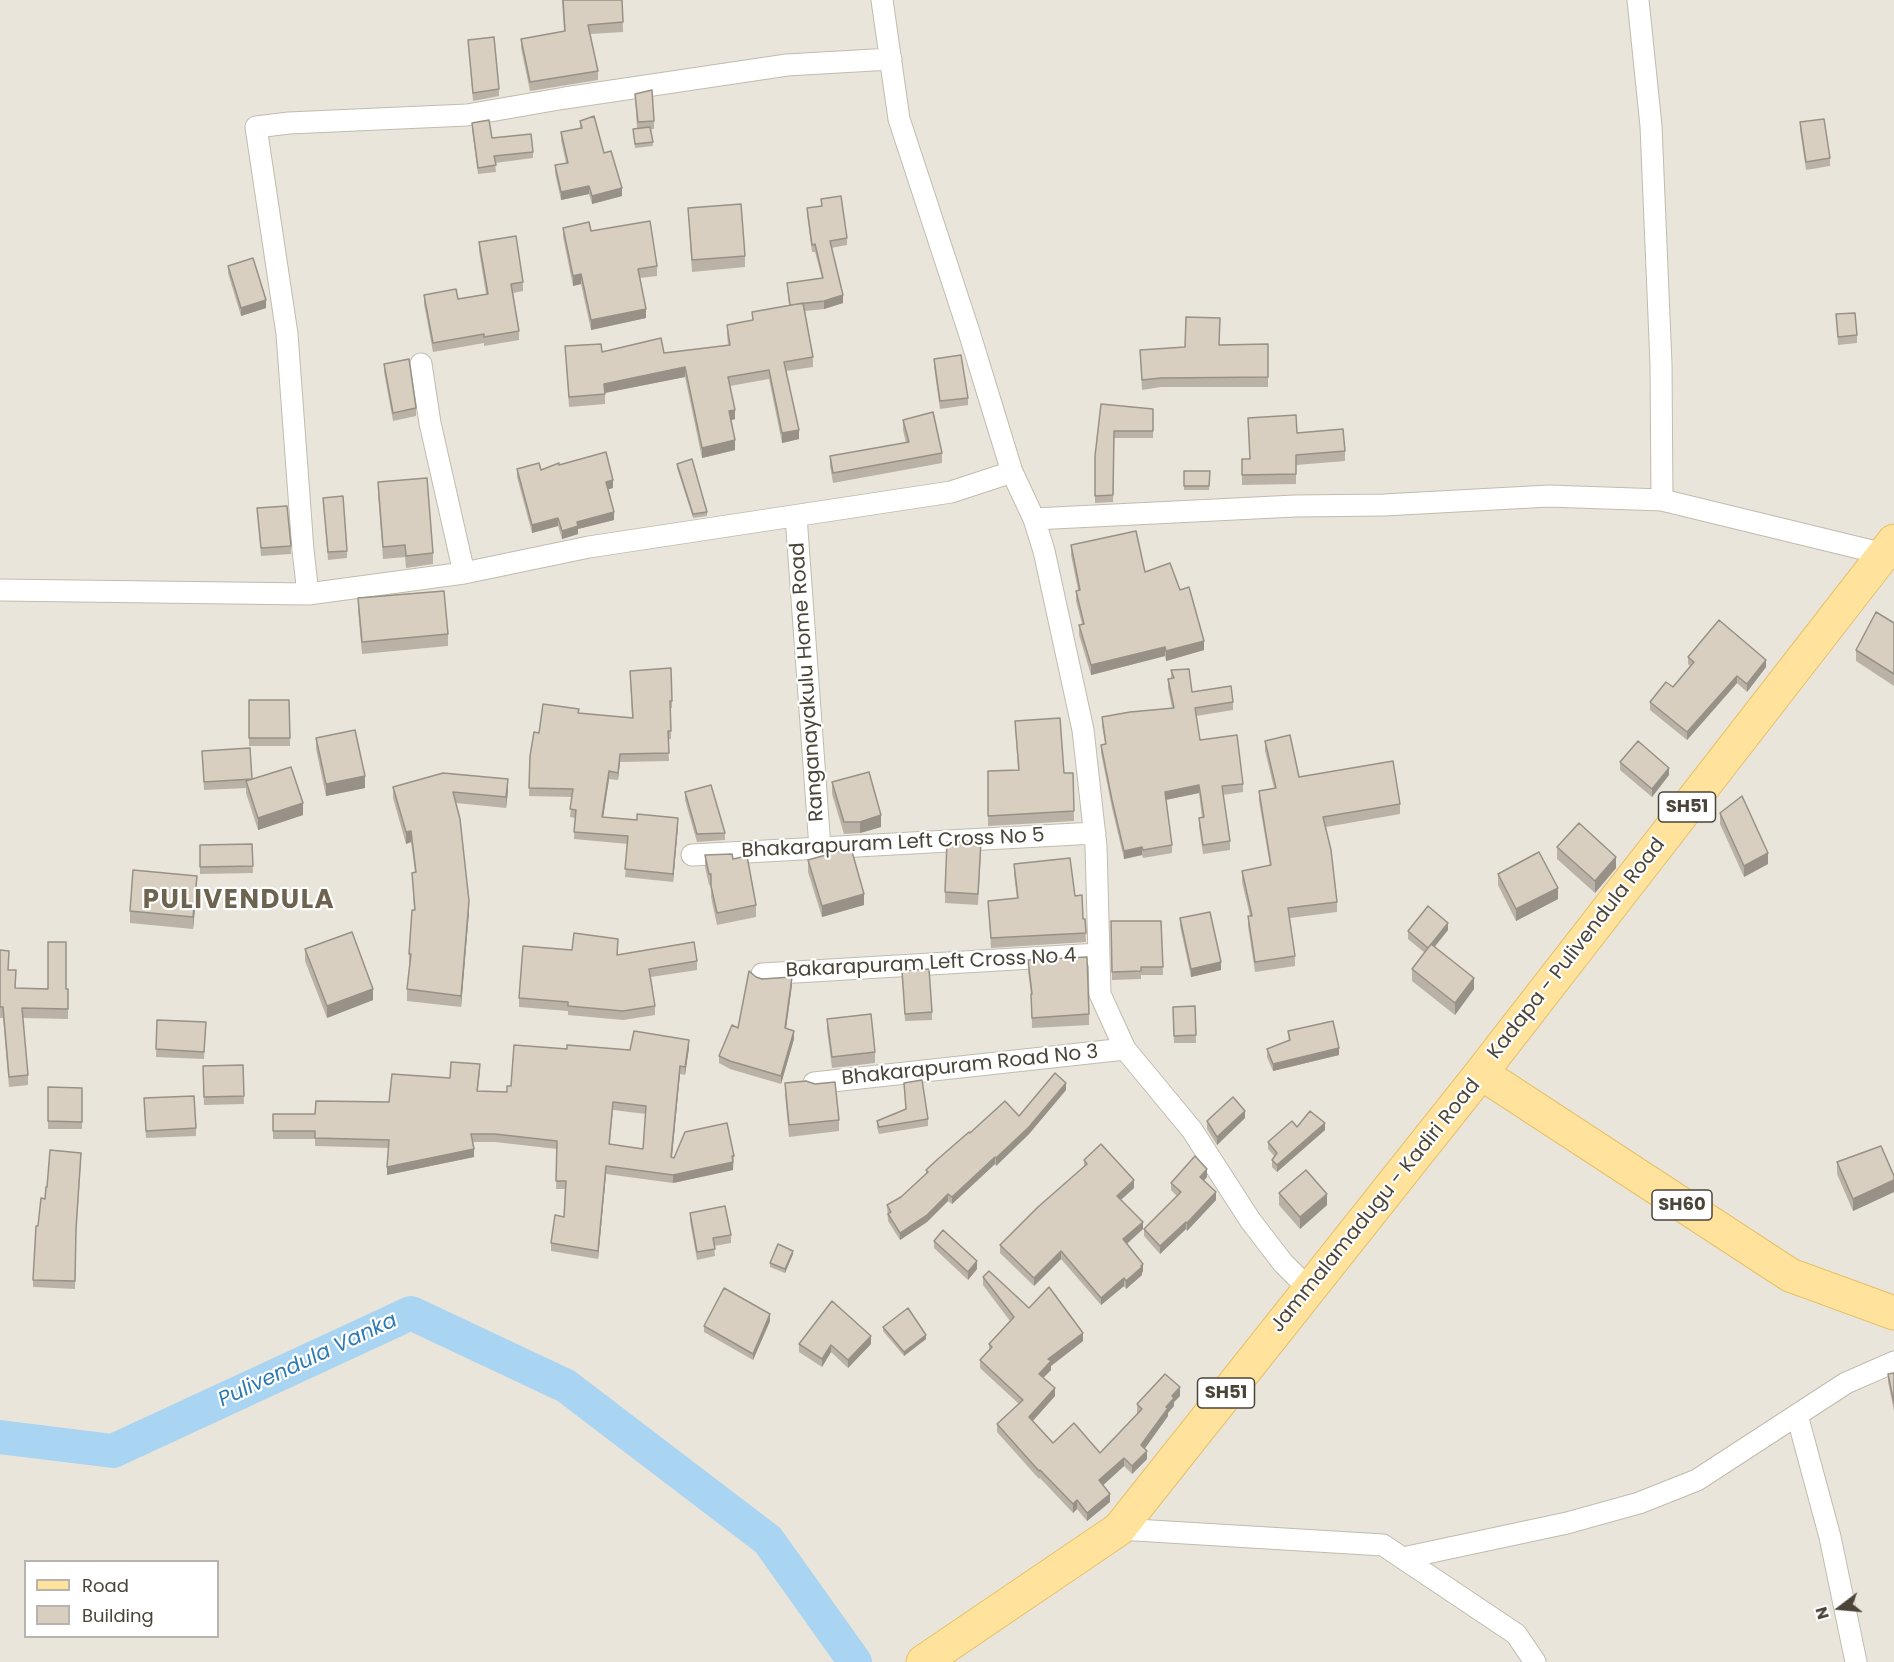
<!DOCTYPE html>
<style>
body{margin:0}
#map{position:relative;width:1894px;height:1662px;overflow:hidden;background:#f6f3ec;font-family:Poppins,sans-serif}
canvas{display:block}
.legend{position:absolute;left:24px;top:1560px;width:195px;height:78px;box-sizing:border-box;background:#fff;border:2px solid #b7b4b0;margin:0;padding:8px 10px;list-style:none;font-size:18px;color:#4b4439}
.legend li{display:flex;align-items:center;gap:12px;height:30px}
.legend b{width:30px;border:2px solid #b7b4b0}
.north{position:absolute;left:1810px;top:1578px;width:60px;height:60px;-webkit-text-stroke:4px #fff;paint-order:stroke;rotate:254deg;font-size:16px;font-weight:700;line-height:24px;text-align:center;color:#4b4439}
.north::after{content:'';display:block;margin:auto;width:21px;height:27px;background:#4b4439;clip-path:polygon(50% 0,100% 100%,50% 72%,0 100%)}
</style>
<div id="map">
<canvas width="1894" height="1662"></canvas>
<ul class="legend">
<li><b style="height:8px;background:#ffe39c"></b>Road</li>
<li><b style="height:16px;background:#d8cfc1"></b>Building</li>
</ul>
<div class="north">N</div>
</div>
<script>
const context = document.querySelector('canvas').getContext('2d');
context.lineJoin = 'round';
function fill(path, color) {
  context.fillStyle = color;
  context.fill(path, 'evenodd');
}
function stroke(path, color, width, dash) {
  context.strokeStyle = color;
  context.lineWidth = width;
  context.lineCap = dash ? 'butt' : 'round';
  context.setLineDash(dash || []);
  context.stroke(path);
}
function drawText(font, color, halo, rows, align = 'center') {
  context.font = font + ' Poppins,sans-serif';
  context.lineWidth = 4.5;
  context.setLineDash([]);
  context.textBaseline = 'middle';
  context.strokeStyle = halo;
  context.fillStyle = color;
  for (const [text, x, y, turn = 0] of rows) {
    context.save();
    context.translate(x, y);
    context.rotate((+turn || 0) * Math.PI / 180);
    context.textAlign = isNaN(turn) ? turn : align;
    if (halo) context.strokeText(text, 0, 0);
    context.fillText(text, 0, 0);
    context.restore();
  }
}
fill(new Path2D(`
 M0 0H1894V1662H0ZM26 1562H218V1636H26Z`), '#eae5da');
stroke(new Path2D(`
 M0 1437 113 1451 411 1313 566 1386 768 1540 855 1662`), '#a9d4f2', 34);
const minor = new Path2D(`
 M882 0 899 119 969 332 1012 472 1034 519 1044 551 1083 730 1096 846 1100 994 1125 1049 1192 1130 1250 1220 1283 1263 1309 1289
 M1638 0 1651 126 1661 364 1662 500
 M421 364 430 423 464 573
 M796 516 820 848
 M1034 519 1295 506 1384 505 1549 496 1662 500 1884 554
 M0 590 308 594 464 573 589 547 951 492 1012 472
 M308 594 303 550 287 334 256 127 289 123 467 115 565 98 787 65 891 59
 M692 855 1095 833
 M762 974 1099 954
 M814 1083 1125 1049
 M1797 1415 1830 1537 1856 1662
 M1119 1529 1383 1545 1516 1634 1535 1662
 M1403 1558 1567 1523 1639 1503 1697 1480 1846 1383 1894 1362`);
const primary = new Path2D(`
 M1481 1073 1790 1275 1894 1313
 M923 1662 1119 1529 1481 1073 1894 541`);
stroke(minor, '#c2bbae', 23);
stroke(primary, '#e6c16a', 35);
stroke(minor, '#fff', 21);
stroke(primary, '#ffe39c', 33);
fill(new Path2D(`
 M562 0H622L623 32 590 34 598 71V80L530 91 521 48V39L564 31Z
 M468 40 499 89V96L473 101Z
 M635 94 654 121V129H651L653 146 635 148 633 129H637Z
 M580 121 604 153 622 196 592 204 589 194 561 200 555 173V165L566 163 561 140V132L580 129Z
 M1800 122 1830 158V166L1806 170 1800 130Z
 M472 123 492 138 533 152V158L495 163 496 172 478 174 472 130Z
 M821 199 847 238V245L831 248 843 303 824 309 805 311 813 357V367L786 371 799 439 782 443 769 379 730 386 735 419 731 420 735 450 702 458 685 377 605 393V404L569 407 565 346 602 352 664 353 728 345 727 335V325L752 321V312L789 306 787 283 822 278 815 252H812L807 215V208L821 206Z
 M688 208 745 256V267L692 272Z
 M563 228 591 231 657 266V276L640 278 646 318 591 330 581 284 573 286 563 237Z
 M479 242 523 282V291L513 293 519 331V340L484 346V343L433 352 424 304V295L458 299 486 294 479 251Z
 M228 266 266 308 241 316 228 273Z
 M1836 314 1857 335V343L1838 345Z
 M1268 344V387H1161L1142 390 1140 350 1219 345Z
 M934 359 968 398V405L940 409 934 367Z
 M384 364 416 408V416L393 421 384 372Z
 M1101 404 1153 409V438H1114L1113 502 1095 503V456Z
 M1248 418 1297 433 1345 451V461L1296 465V484L1242 485V459H1250Z
 M903 420 942 453V463L833 483 830 466V456L906 443 903 430Z
 M677 464 707 512V516L693 518 677 468Z
 M559 465 613 488 608 489 614 520 578 529V534L562 539 558 526 532 533 517 477V469L541 470Z
 M1184 471H1210L1209 490H1184Z
 M378 482 433 553V564L406 568 405 557 383 559 378 494Z
 M323 498 347 551V558L328 560Z
 M257 508 291 546V554L261 556Z
 M1071 545 1145 572 1180 590 1204 650 1166 661 1165 656 1091 675 1079 635V625L1082 624 1076 601V591L1078 590 1071 555Z
 M358 598 448 634V646L362 654 358 610Z
 M1894 623V686L1856 661V650Z
 M1688 657 1766 667 1747 692 1737 683 1687 740 1650 710V702L1673 687 1690 666 1688 664Z
 M1171 670 1192 692 1233 702V710L1196 716 1200 740 1243 784V792L1223 795 1230 841V850L1203 854 1199 826V818H1202L1199 793 1166 800 1172 845V853L1143 858 1142 855 1124 859 1112 808 1101 753V745L1105 744 1102 725V717L1172 708 1168 688V679L1171 678Z
 M630 671 672 701V708H671V739H668L669 761 620 762 618 780 609 779 603 817 678 826 673 882 625 877 628 844 574 839 575 818 570 817 572 797 529 796 530 756 539 733 579 713 632 718Z
 M249 700H289L290 746H249Z
 M1015 721 1064 773H1073L1074 821 988 826V771L1018 770Z
 M316 738 365 788 326 796 316 749Z
 M1265 741 1299 777 1400 804V814L1326 827 1337 902V912L1290 918 1295 956V966L1255 972 1248 926V916H1250L1242 882V871L1270 866 1259 801V791L1274 788 1265 751Z
 M202 751 252 779 303 815 258 830 246 793V788L204 790Z
 M1620 762 1669 775 1652 797 1620 770Z
 M832 782 881 827 860 833 844 834 832 794Z
 M393 787 508 791 506 808 456 803 469 912 461 1007 407 1001V989L410 966H409V954L414 910 412 873 415 872 411 842 406 844 393 798Z
 M685 792 725 833V840L697 842 685 800Z
 M1720 813 1768 864 1744 877 1720 824Z
 M252 844 253 873 200 874V845Z
 M1557 847 1616 868 1595 893 1557 859Z
 M981 852 978 905 945 903V892Z
 M705 855 733 859 756 905V917L717 925 711 897V886L709 885 705 867Z
 M808 860 864 905 822 917 808 872Z
 M1014 864 1075 896 1083 919H1085L1086 942 991 948 988 901 1017 899 1014 874Z
 M1498 874 1558 899 1516 921 1498 885Z
 M197 888 193 929 130 923V911Z
 M1180 918 1221 970 1191 977 1180 926Z
 M1111 921H1161L1163 975H1141V979L1112 980Z
 M1448 930 1435 946 1474 989 1455 1015 1412 981V969L1425 953 1408 939V931Z
 M618 948 617 955 697 961V970L651 977 655 1006V1015L623 1020 568 1015V1011L519 1007V998L572 950Z
 M305 949 373 1000 327 1018 305 961Z
 M0 950 16 988 68 989V1019L23 1018 28 1075V1085L9 1087 3 1018H0Z
 M1028 960 1089 1014V1025L1032 1028 1031 994 1028 971Z
 M902 971 932 1012V1020L905 1021Z
 M756 977 792 985 786 1029 794 1039 781 1084 730 1069 719 1063V1056L738 1028Z
 M1195 1006 1196 1043H1174L1173 1007Z
 M827 1019 875 1052V1063L832 1068 827 1030Z
 M157 1020 206 1022 204 1059 156 1057Z
 M1288 1031 1339 1055 1273 1071 1267 1057V1049L1289 1041Z
 M689 1048 685 1075 680 1074 672 1158 734 1156 733 1170 673 1183 606 1174 598 1259 551 1251V1243L564 1217 565 1189H556L557 1149 495 1142H472L474 1157 387 1175 389 1148 315 1146V1139H273V1114H315L389 1102 450 1078 480 1072 478 1091 507 1092 511 1086 567 1049 630 1050ZM613 1110 646 1114 643 1149 610 1144Z
 M243 1065 244 1104 204 1105 203 1066Z
 M785 1083 839 1120V1131L789 1137 785 1095Z
 M904 1083 928 1119V1126L879 1134 877 1128V1121L906 1110Z
 M48 1087 82 1088V1129H48Z
 M1066 1090 1029 1134 996 1166 995 1164 952 1204 948 1201 927 1222 900 1240 888 1221 887 1205 901 1197 926 1174V1170L970 1133 1019 1116Z
 M144 1106 196 1128V1136L146 1138Z
 M1245 1118 1217 1145 1207 1129V1121Z
 M1325 1130 1277 1172 1272 1167V1160L1275 1157 1268 1149V1142Z
 M81 1160 76 1236 75 1289 33 1287V1280L47 1187Z
 M1084 1160 1134 1188 1121 1200 1143 1229 1127 1244 1143 1271 1142 1273V1275L1126 1289 1124 1286 1101 1305 1061 1259 1034 1286 1000 1253V1245L1084 1167Z
 M1837 1162 1894 1176V1192L1853 1211 1837 1174Z
 M1207 1177 1203 1181 1216 1200 1187 1231 1186 1229 1160 1254 1144 1236V1229L1177 1196 1171 1190V1183Z
 M1279 1193 1327 1205 1300 1229 1279 1205Z
 M690 1213 731 1235V1243L714 1246 715 1256 697 1260 690 1221Z
 M934 1241 977 1269 968 1280 934 1248Z
 M793 1254 785 1273 770 1267V1263Z
 M983 1277 1029 1308 1083 1341 1051 1366V1370L1043 1378 1055 1396 1033 1421 1053 1443 1100 1453 1138 1414 1137 1413V1404L1180 1396 1174 1402V1406L1168 1413V1416L1144 1449 1147 1459 1132 1474 1124 1466 1103 1485 1110 1502 1087 1521 1077 1509 1073 1513 1040 1478 1039 1479 997 1432V1424L1019 1404 980 1368V1360L989 1351V1344L1010 1321 983 1285Z
 M770 1321 753 1360 704 1332V1326Z
 M883 1327 926 1339 904 1356 883 1331Z
 M799 1344H871L848 1368 831 1352 822 1367 799 1352Z
 M1894 1373V1411L1888 1382V1374Z`), '#bab2a6');
fill(new Path2D(`
 M589 186V194L561 200V192Z
 M622 188V196L592 204V196Z
 M581 274V284L573 286V276Z
 M843 295V303L824 309V301Z
 M266 300V308L241 316V308Z
 M646 309V318L591 330V320Z
 M685 367V377L604 393V384Z
 M735 410V419L729 421V411Z
 M799 430V439L782 443V433Z
 M735 440V450L702 458V448Z
 M613 480V488L606 490V482Z
 M614 512V520L578 529V534L562 539V531L577 522Z
 M558 518V526L532 533V525Z
 M1204 641V650L1166 661V651Z
 M1165 647V656L1091 675V665Z
 M1766 660V667L1747 692V684Z
 M1737 676V683L1687 740V732Z
 M620 754V762L618 780V773Z
 M1669 768V775L1652 797V789Z
 M609 771V779L602 825V817Z
 M365 776V788L326 796V784Z
 M508 779V791L506 808V797Z
 M1199 785V793L1165 800V792Z
 M303 803V815L258 830V818Z
 M881 815V827L860 833V822Z
 M678 818V826L673 882V874Z
 M411 831V842L406 844V832Z
 M1142 847V855L1124 859V851Z
 M1768 853V864L1744 877V866Z
 M1616 857V868L1595 893V881Z
 M197 876V888L193 929V917Z
 M1558 888V899L1516 921V909Z
 M864 894V905L822 917V906Z
 M469 901V912L461 1007V996Z
 M1448 923V930L1428 955V948Z
 M1221 962V970L1191 977V969Z
 M792 977V985L785 1036V1028Z
 M1474 978V989L1455 1015V1003Z
 M373 989V1000L327 1018V1006Z
 M794 1031V1039L781 1084V1076Z
 M689 1040V1048L685 1075V1067Z
 M1339 1048V1055L1273 1071V1064Z
 M680 1066V1074L671 1165V1157Z
 M1066 1083V1090L1029 1134 996 1166V1158Z
 M1245 1111V1118L1217 1145V1137Z
 M1325 1123V1130L1277 1172V1165Z
 M474 1149V1157L387 1175V1167Z
 M995 1157V1164L952 1204V1197Z
 M733 1162V1170L673 1183V1175Z
 M606 1166V1174L598 1259V1251Z
 M1207 1169V1177L1200 1185V1177Z
 M1134 1180V1188L1117 1203V1196Z
 M1894 1180V1192L1853 1211V1199Z
 M1216 1192V1200L1187 1231V1223Z
 M948 1194V1201L927 1222 900 1240V1233Z
 M1327 1194V1205L1300 1229V1217Z
 M1143 1222V1229L1123 1247V1239Z
 M1186 1222V1229L1160 1254V1246Z
 M793 1251V1254L785 1273V1269Z
 M1061 1251V1259L1034 1286V1278Z
 M977 1261V1269L968 1280V1272Z
 M1143 1264V1271L1142 1273V1275L1126 1289V1281Z
 M1124 1278V1286L1101 1305V1298Z
 M770 1314V1321L753 1360V1354Z
 M1083 1333V1341L1051 1366V1370L1039 1382V1374L1048 1359Z
 M926 1335V1339L904 1356V1352Z
 M871 1336V1344L848 1368V1360Z
 M831 1345V1352L822 1367V1359Z
 M1180 1387V1396L1174 1402V1406L1168 1413V1416L1141 1454V1445L1172 1396Z
 M1055 1388V1396L1029 1425V1417Z
 M1147 1451V1459L1132 1474V1466Z
 M1124 1458V1466L1099 1489V1480Z
 M1110 1494V1502L1087 1521V1513Z
 M1077 1500V1509L1073 1513V1504Z`), '#979187');
const building = new Path2D(`
 M563 0H622L623 22 588 25 598 71 530 82 521 39 565 31Z
 M494 37 499 89 473 93 468 40Z
 M652 90 654 121 638 122 635 94Z
 M594 116 604 153 611 151 622 188 592 196 589 186 561 192 555 165 568 163 561 132 582 128 580 121Z
 M1824 119 1830 158 1806 162 1800 122Z
 M489 120 492 138 531 134 533 152 494 156 496 165 478 168 472 123Z
 M650 127 653 142 635 144 633 129Z
 M841 196 847 238 830 241 843 295 824 301 790 305 787 283 823 278 815 244 812 245 807 208 822 206 821 199Z
 M741 204 745 256 692 260 688 208Z
 M650 221 657 266 638 269 646 309 591 320 581 274 573 276 563 228 589 222 591 231Z
 M516 236 523 282 511 284 519 331 484 337V334L433 343 424 295 456 289 458 299 488 294 479 242Z
 M253 258 266 300 241 308 228 266Z
 M803 303 813 357 784 362 799 430 782 433 769 370 728 377 735 410 729 411 735 440 702 448 685 367 604 384 605 394 569 397 565 346 601 344 602 352 661 338 664 353 730 345 727 325 753 320 752 312Z
 M1855 313 1857 335 1838 337 1836 314Z
 M1186 317 1220 318 1219 345 1268 344V377L1161 378 1142 380 1140 350 1185 347Z
 M961 355 968 398 940 401 934 359Z
 M409 359 416 408 393 413 384 364Z
 M1101 404 1153 409V431H1114L1113 495 1095 496V456Z
 M933 412 942 453 833 473 830 456 909 442 903 420Z
 M1296 415 1297 433 1343 429 1345 451 1296 455V474L1242 475V459H1250L1248 418Z
 M606 452 613 480 606 482 614 512 577 522 578 526 562 531 558 518 532 525 517 469 539 463 541 470 559 463V465Z
 M692 459 707 512 693 514 677 464Z
 M1184 471H1210L1209 486H1184Z
 M427 478 433 553 406 556 405 545 383 547 378 482Z
 M343 496 347 551 328 552 323 498Z
 M287 506 291 546 261 548 257 508Z
 M1136 531 1145 572 1170 563 1180 590 1189 587 1204 641 1166 651 1165 647 1091 665 1079 625 1084 624 1076 591 1080 590 1071 545Z
 M444 591 448 634 362 642 358 598Z
 M1876 612 1894 623V674L1856 650Z
 M1719 620 1766 660 1747 684 1737 676 1687 732 1650 702 1666 682 1673 687 1694 662 1688 657Z
 M671 668 672 701H670L671 731H668L669 753 620 754 618 773 609 771 602 817 637 820V814L678 818 673 874 625 869 628 836 574 832 576 810 570 809 573 789 529 788 530 756 534 732 539 733 543 704 579 709 578 713 633 718 630 671Z
 M1189 669 1192 692 1231 686 1233 702 1195 708 1200 740 1237 735 1243 784 1222 786 1230 841 1203 845 1199 818 1204 817 1199 785 1165 792 1172 845 1143 850 1142 847 1124 851 1112 800 1101 745 1106 744 1102 717 1130 712 1174 708 1168 679 1174 678 1171 670Z
 M249 700H289L290 738H249Z
 M1060 718 1064 773H1073L1074 811 988 816V771L1019 770 1015 721Z
 M355 730 365 776 326 784 316 738Z
 M1290 735 1299 777 1393 761 1400 804 1323 817 1331 850 1337 902 1288 908 1295 956 1255 962 1248 916H1252L1242 871 1271 865 1259 791 1276 788 1265 741Z
 M1638 741 1669 768 1652 789 1620 762Z
 M250 748 252 779 204 782 202 751Z
 M291 767 303 803 258 818 246 781Z
 M869 772 881 815 860 822H844L832 782Z
 M443 773 508 779 506 797 453 792 460 819 469 901 461 996 407 989 411 954H409L412 910H415L412 873 416 872 411 831 406 832 393 787Z
 M711 785 725 833 697 834 685 792Z
 M1742 796 1768 853 1744 866 1720 813Z
 M1579 823 1616 857 1595 881 1557 847Z
 M981 841 978 894 945 892 947 842Z
 M252 844 253 866 200 867V845Z
 M851 848 864 894 822 906 808 860Z
 M1539 852 1558 888 1516 909 1498 874Z
 M732 854 733 859 747 856 756 905 717 913 711 886V874H709L705 855Z
 M1070 858 1075 896 1082 895 1083 919H1085L1086 933 991 938 988 901 1018 898 1014 864Z
 M133 870 197 876 193 917 130 911Z
 M1428 906 1448 923 1428 948 1408 931Z
 M1210 912 1221 962 1191 969 1180 918Z
 M1111 921H1161L1163 967H1141V971L1112 972Z
 M352 932 373 989 327 1006 305 949Z
 M574 933 618 939 617 955 694 942 697 961 649 969 655 1006 623 1011 568 1006V1002L519 998 523 946 572 950Z
 M48 942H66V989H68V1009L22 1008 28 1075 9 1077 3 1007H0V950L9 951 8 970H16L15 988 48 989Z
 M1431 944 1474 978 1455 1003 1412 969Z
 M1087 957 1089 1014 1032 1018 1031 994H1032L1028 960Z
 M929 969 932 1012 905 1014 902 971Z
 M749 971 756 977 762 979 792 977 785 1028 794 1031 781 1076 730 1061 719 1056 732 1025 738 1028Z
 M1195 1006 1196 1035 1174 1036 1173 1007Z
 M871 1014 875 1052 832 1057 827 1019Z
 M157 1020 206 1022 204 1052 156 1049Z
 M1333 1021 1339 1048 1273 1064 1267 1049 1290 1040 1288 1031Z
 M634 1031 689 1040 685 1067 680 1066 671 1157 674 1158 685 1132 727 1123 734 1156H732L733 1162 673 1175 606 1166 598 1251 551 1243 555 1215 564 1217 566 1181H556L557 1141 495 1134H471L474 1149 387 1167 389 1140 315 1138V1131H273V1114H315L316 1101 389 1102 392 1074 450 1078 451 1062 480 1064 477 1091 507 1092V1086H511L514 1045 567 1049V1045L630 1050ZM613 1102 646 1106 643 1149 609 1144Z
 M243 1065 244 1096 204 1097 203 1066Z
 M1055 1073 1066 1083 1029 1127 996 1158 995 1157 952 1197 948 1194 927 1215 900 1233 888 1214 891 1212 887 1205 901 1197 928 1172 926 1170 939 1158 969 1132 970 1133 1005 1101 1019 1116Z
 M922 1080 928 1119 879 1127 877 1121 906 1109 904 1083Z
 M806 1081 815 1084 835 1082 839 1120 789 1125 785 1083Z
 M48 1087 82 1088V1122L48 1121Z
 M194 1096 196 1128 146 1131 144 1098Z
 M1233 1097 1245 1111 1217 1137 1207 1121Z
 M1310 1111 1325 1123 1277 1165 1272 1160 1277 1153 1268 1142 1292 1121 1297 1127Z
 M1101 1144 1134 1180 1117 1196 1143 1222 1123 1239 1143 1264 1141 1266 1142 1267 1126 1281 1124 1278 1101 1298 1061 1251 1034 1278 1000 1245 1038 1207 1087 1164 1084 1160Z
 M1881 1146 1894 1176V1180L1853 1199 1837 1162Z
 M50 1150 81 1153 76 1229 75 1281 33 1280 36 1226H38L41 1198 45 1199 46 1187H47Z
 M1195 1156 1207 1169 1200 1177 1216 1192 1187 1223 1186 1222 1160 1246 1144 1229 1181 1192 1171 1183Z
 M1306 1170 1327 1194 1300 1217 1279 1193Z
 M725 1206 731 1235 713 1238 715 1249 697 1252 690 1213Z
 M943 1230 977 1261 968 1272 934 1241Z
 M778 1244 793 1251 785 1269 770 1263Z
 M989 1271 1029 1308 1049 1287 1083 1333 1048 1359 1051 1361 1039 1374 1055 1388 1029 1417 1053 1443 1074 1423 1100 1453 1142 1409 1137 1404 1165 1374 1180 1387 1172 1396 1174 1398 1166 1407 1168 1408 1141 1445 1147 1451 1132 1466 1124 1458 1099 1480 1110 1494 1087 1513 1077 1500 1073 1504 1040 1470 1039 1471 997 1424 1023 1400 980 1360 992 1347 989 1344 1014 1317 983 1277Z
 M724 1288 770 1314 753 1354 704 1326Z
 M832 1301 871 1336 848 1360 831 1345 822 1359 799 1344Z
 M908 1308 926 1335 904 1352 883 1327Z
 M1894 1373V1403L1888 1374Z`);
fill(building, '#d8cfc1');
stroke(building, '#979187', 1.5);
for (const [x, y, w] of [
 [1687,807,57],
 [1682,1205,60],
 [1226,1393,57]
]) {
  const box = new Path2D();
  box.roundRect(x - w / 2, y - 15, w, 30, 4.5);
  context.fillStyle = '#fff';
  context.fill(box);
  stroke(box, '#4b4439', 1.5);
}
drawText('bold 18px', '#4b4439', null, [
 ["SH51",1687,807],
 ["SH60",1682,1205],
 ["SH51",1226,1393]
]);
drawText('20px', '#4b4439', '#fff', [
 ["Ranganayakulu Home Road",808,682,-94],
 ["Bhakarapuram Left Cross No 5",893,844,-3],
 ["Kadapa - Pulivendula Road",1577,949,-52],
 ["Bakarapuram Left Cross No 4",931,964,-3],
 ["Bhakarapuram Road No 3",970,1066,-6],
 ["Jammalamadugu - Kadiri Road",1376,1206,-51]
]);
drawText('italic 21px', '#2e7ab2', '#fff', [
 ["Pulivendula Vanka",308,1361,-25]
]);
context.letterSpacing = '1.5px';
drawText('bold 26px', '#6e6250', '#fff', [
 ["PULIVENDULA",239,901]
]);
context.letterSpacing = '0px';
</script>
